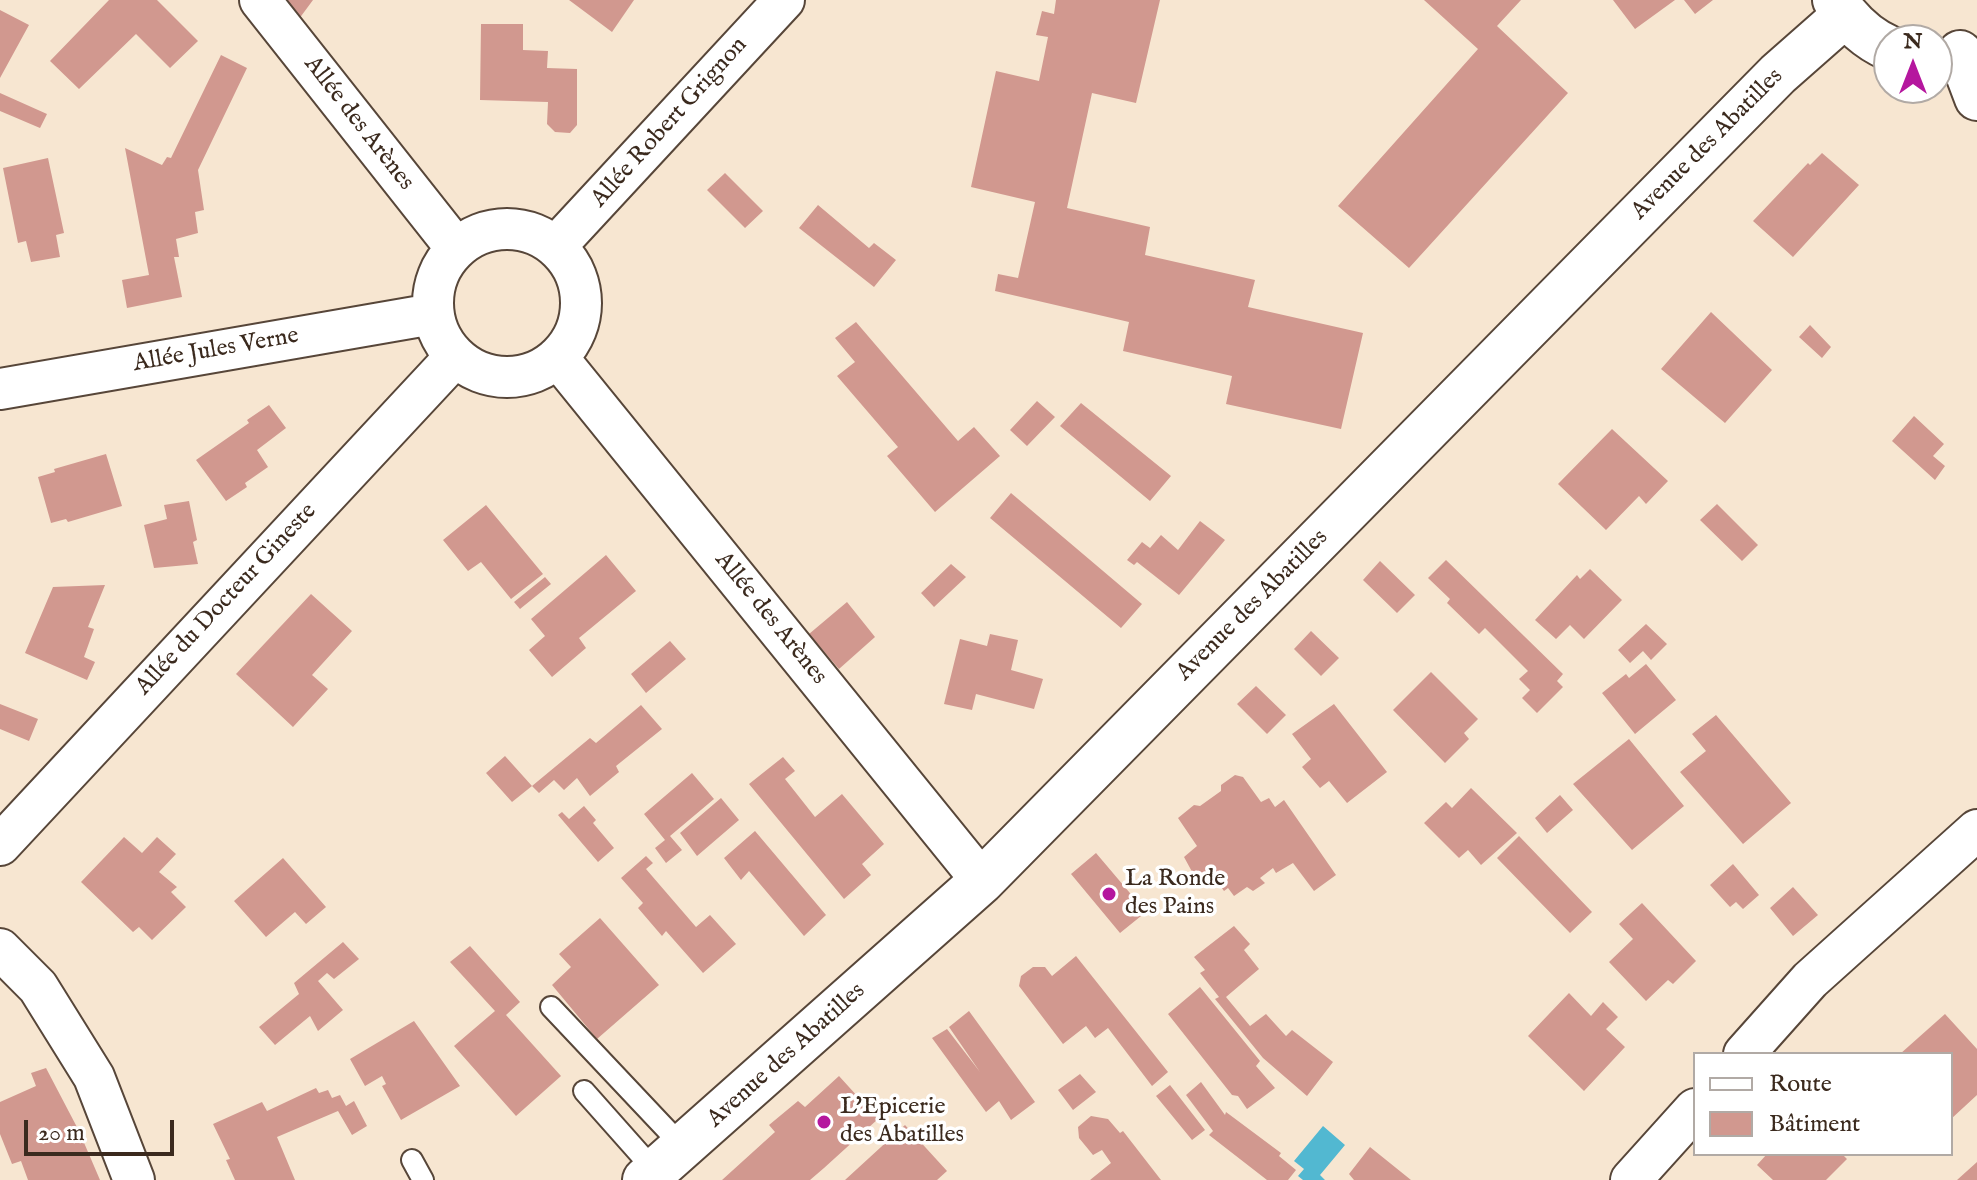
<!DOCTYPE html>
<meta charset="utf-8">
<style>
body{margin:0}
#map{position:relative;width:1977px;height:1180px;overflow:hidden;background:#f7e6d1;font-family:"IM FELL English",serif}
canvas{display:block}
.legend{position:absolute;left:1693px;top:1052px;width:260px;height:104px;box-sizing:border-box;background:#fff;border:2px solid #b1aaa5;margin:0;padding:10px 14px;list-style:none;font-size:24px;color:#3b2a1e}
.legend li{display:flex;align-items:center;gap:16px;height:40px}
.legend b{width:40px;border:2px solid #b1aaa5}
.north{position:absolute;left:1873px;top:24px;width:80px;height:80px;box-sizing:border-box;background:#fff;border:2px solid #b1aaa5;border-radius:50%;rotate:0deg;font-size:22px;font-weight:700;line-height:32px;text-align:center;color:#3b2a1e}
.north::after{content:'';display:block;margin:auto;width:28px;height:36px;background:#b5179e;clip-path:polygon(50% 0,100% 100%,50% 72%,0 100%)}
.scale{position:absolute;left:24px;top:1120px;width:150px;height:36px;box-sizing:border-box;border:4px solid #3b2a1e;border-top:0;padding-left:10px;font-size:24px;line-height:28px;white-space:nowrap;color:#3b2a1e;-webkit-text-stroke:6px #fff;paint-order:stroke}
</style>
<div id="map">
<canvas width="1977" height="1180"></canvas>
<ul class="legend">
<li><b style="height:10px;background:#fff"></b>Route</li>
<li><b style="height:22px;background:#d1988f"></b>Bâtiment</li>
</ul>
<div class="north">N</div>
<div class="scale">20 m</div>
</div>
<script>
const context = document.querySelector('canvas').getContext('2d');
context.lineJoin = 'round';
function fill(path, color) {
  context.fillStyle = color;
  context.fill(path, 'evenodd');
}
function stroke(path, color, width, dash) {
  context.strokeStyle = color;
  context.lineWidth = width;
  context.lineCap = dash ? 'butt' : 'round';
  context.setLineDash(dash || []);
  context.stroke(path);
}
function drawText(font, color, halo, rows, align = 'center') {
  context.font = font + ' "IM FELL English",serif';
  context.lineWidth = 7;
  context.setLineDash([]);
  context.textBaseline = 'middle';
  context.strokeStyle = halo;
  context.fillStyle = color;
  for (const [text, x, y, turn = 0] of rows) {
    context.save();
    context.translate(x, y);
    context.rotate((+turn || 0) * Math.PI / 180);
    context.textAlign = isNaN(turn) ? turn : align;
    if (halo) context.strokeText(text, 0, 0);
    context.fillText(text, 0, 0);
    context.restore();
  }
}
fill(new Path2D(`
 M1323 1126 1345 1145 1320 1175 1325 1180H1303L1298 1176 1304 1169 1294 1161Z`), '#52b8d1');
fill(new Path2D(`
 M109 0H157L198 41 170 68 136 34 79 89 50 61Z
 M277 0H313L296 23Z
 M569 0H634L612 32Z
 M1056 0H1160L1136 103 1092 93 1067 208 1150 227 1145 255 1255 280 1248 307 1363 333 1341 429 1226 404 1232 376 1123 351 1129 322 995 291 998 274 1018 278 1035 202 971 187 996 71 1039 81 1048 37 1036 35 1042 11 1054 14Z
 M1424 0H1521L1497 26 1568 93 1409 268 1338 206 1478 49Z
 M1613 0H1675L1635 29Z
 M1684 0H1713L1695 14Z
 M0 10 29 25 0 78Z
 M481 24H523V50L548 51 547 68 577 69V125L570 133 555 132 547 124 548 102 480 100Z
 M221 55 247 68 198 170 204 210 195 212 198 233 176 239 179 257H174L182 297 127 308 122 280 149 275 125 148 162 165 167 157 171 158Z
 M0 93 47 114 40 128 0 111Z
 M1822 153 1859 185 1793 257 1753 221 1808 163 1810 165Z
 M48 158 64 233 56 235 60 257 31 262 26 241 18 243 3 168Z
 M725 173 763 211 745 228 707 190Z
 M818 205 869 248 874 243 896 260 874 287 799 228Z
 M1711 312 1772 370 1725 423 1661 369Z
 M856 322 958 441 974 427 1000 456 935 512 887 456 898 447 837 376 855 362 835 338Z
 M1810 325 1831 347 1822 358 1799 337Z
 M1037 401 1055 417 1027 446 1010 430Z
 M1081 403 1171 476 1150 501 1060 426Z
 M269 405 286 428 257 450 268 467 245 483 247 487 226 501 196 460 249 423 247 420Z
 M1914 416 1944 444 1933 456 1945 466 1935 480 1892 441Z
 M1612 429 1668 481 1646 504 1639 496 1606 530 1558 484Z
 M106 454 122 506 68 522 66 519 51 523 38 477 55 472 54 469Z
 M1011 493 1142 604 1121 628 990 518Z
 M189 501 197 540 193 542 198 564 154 568 144 525 167 519 164 505Z
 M1717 504 1758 545 1742 561 1700 520Z
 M486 505 543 574 511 599 481 562 468 571 443 540Z
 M1200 521 1225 540 1179 595 1137 562 1134 565 1127 560 1142 542 1150 548 1161 535 1178 550Z
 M606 555 636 591 579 638 586 648 552 677 529 650 545 636 531 619Z
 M1446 560 1563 674 1557 681 1563 687 1537 713 1522 698 1530 690 1519 679 1528 671 1485 628 1479 634 1447 603 1450 599 1428 578Z
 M1380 561 1415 595 1397 613 1363 580Z
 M951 564 966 577 934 607 921 593Z
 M1590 569 1622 600 1584 639 1570 625 1556 639 1535 620 1577 575 1580 579Z
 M545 577 551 584 520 609 514 602Z
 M105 585 88 627 94 629 84 657 95 662 87 680 25 653 53 587Z
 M311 594 352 631 312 675 328 689 293 727 236 674Z
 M847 602 875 637 839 669 809 634Z
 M1646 624 1667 644 1651 660 1643 651 1630 663 1618 650Z
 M1311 631 1339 658 1321 676 1294 649Z
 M990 634 1018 640 1011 670 1043 679 1034 709 976 694 972 710 944 704 960 639 987 646Z
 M670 641 686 659 646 693 631 674Z
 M1646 664 1676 700 1635 734 1602 693 1626 674 1629 678Z
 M1431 672 1478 719 1464 733 1469 739 1445 763 1393 710Z
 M1256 686 1286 715 1267 734 1237 704Z
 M0 704 38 719 29 741 0 729Z
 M1334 704 1387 772 1347 803 1329 781 1320 788 1302 767 1311 759 1292 734Z
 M641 705 662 729 616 766 619 772 590 796 577 778 564 790 554 780 539 793 532 786 512 802 486 773 505 756 532 786 590 738 596 743Z
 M1716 715 1791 803 1743 844 1680 772 1706 751 1692 734Z
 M1629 739 1684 806 1632 850 1573 784Z
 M783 757 795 771 785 779 815 817 842 794 884 844 862 864 871 875 844 899 749 784Z
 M692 773 714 799 670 836 682 850 666 863 655 848 665 840 644 814Z
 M1235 775 1243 777 1261 802 1269 798 1275 807 1284 800 1336 875 1314 891 1293 863 1276 873 1273 868 1260 878 1265 883 1253 891 1247 887 1234 896 1228 888 1224 891 1213 876 1205 882 1196 879 1184 857 1197 846 1178 818 1194 805 1200 806 1221 791V785Z
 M1471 788 1517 833 1481 865 1468 850 1459 858 1424 823 1446 802 1452 808Z
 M1560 795 1573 810 1547 833 1535 818Z
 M721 798 739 820 697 856 680 833Z
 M584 806 596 820 593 823 614 848 598 862 558 815 562 812 569 819Z
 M755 831 826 915 804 936 749 871 741 880 724 858Z
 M1519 836 1592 912 1570 933 1497 858Z
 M124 837 142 853 157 837 176 854 159 872 177 887 171 892 186 907 152 940 139 927 133 932 81 882Z
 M1096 853 1146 912 1120 933 1071 874Z
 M646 856 653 863 646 869 696 927 710 915 736 944 703 973 666 931 662 936 638 908 643 903 621 878Z
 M283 858 326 907 306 924 295 912 266 937 234 901Z
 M1733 864 1759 895 1743 909 1736 902 1730 907 1710 885Z
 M1793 887 1818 915 1793 936 1770 908Z
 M1642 903 1696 961 1673 984 1668 980 1646 1001 1609 962 1633 939 1619 924Z
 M600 918 659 985 597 1039 552 985 571 967 559 954Z
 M1234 926 1250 944 1244 950 1259 969 1226 997 1250 1026 1266 1014 1286 1036 1292 1030 1333 1062 1307 1096 1263 1058 1215 999 1219 997 1200 973 1205 970 1194 957Z
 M343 942 359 959 334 979 327 973 318 981 343 1010 318 1031 310 1016 275 1045 259 1027 299 994 294 983Z
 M470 946 520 1002 506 1015 561 1076 516 1116 454 1046 495 1011 450 962Z
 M1076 956 1168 1072 1152 1086 1108 1028 1095 1038 1086 1026 1063 1044 1019 986 1021 976 1033 967H1045L1052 976Z
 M1200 987 1260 1061 1256 1066 1275 1088 1247 1109 1238 1096 1232 1095 1168 1014Z
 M1569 993 1591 1016 1603 1002 1618 1017 1606 1029 1625 1047 1584 1091 1528 1036Z
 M969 1011 1035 1102 1011 1120 999 1101 986 1112 932 1038 947 1029 980 1072 949 1027Z
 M1945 1014 1977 1049V1095L1951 1119V1054H1900Z
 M414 1021 460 1086 401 1120 382 1086 386 1084 382 1076 365 1086 350 1059Z
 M46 1068 79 1131 100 1180H28L21 1161 12 1164 0 1134V1102L36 1086 31 1073Z
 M1080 1074 1096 1092 1073 1110 1058 1090Z
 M839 1076 878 1119 824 1168 810 1180H722L775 1132 769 1125 798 1101 805 1107Z
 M1201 1082 1225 1115 1226 1112 1281 1153 1279 1156 1296 1170 1288 1180H1267L1209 1135 1213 1131 1186 1095Z
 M1170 1085 1205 1130 1192 1140 1156 1096Z
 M316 1088 319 1093 328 1090 332 1098 340 1095 346 1106 354 1101 367 1126 352 1135 338 1111 277 1137 295 1180H235L226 1160 230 1159 213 1124 262 1102 267 1111Z
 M1091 1116 1108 1119 1120 1133 1123 1131 1161 1180H1090L1111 1163 1102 1150 1093 1155 1079 1138 1078 1127Z
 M905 1125 947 1171 937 1180H845Z
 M1370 1147 1411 1180H1354L1349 1174Z
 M1767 1154H1842L1847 1159 1826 1180H1773L1757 1165Z
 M1977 1162V1180H1957Z`), '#d1988f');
const service = new Path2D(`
 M551 1007 684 1148
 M584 1091 655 1171
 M412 1160 423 1180`);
const minor = new Path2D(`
 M260 0 456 248
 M433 303a74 74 0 1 1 148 0a74 74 0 1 1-148 0Z
 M556 246 784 0
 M558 358 982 881
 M0 389 433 314
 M0 845 455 357
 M0 949 38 987 94 1077 134 1180
 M1744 1054 1810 980 1977 830
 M1631 1180 1695 1109`);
const tertiary = new Path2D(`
 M1835 0C1849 21 1866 38 1889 48
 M1960 53 1977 98
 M645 1180 982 881 1778 74 1845 15`);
stroke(service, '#574639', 24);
stroke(minor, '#574639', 44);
stroke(tertiary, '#574639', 48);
stroke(service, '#fff', 20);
stroke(minor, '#fff', 40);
stroke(tertiary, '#fff', 44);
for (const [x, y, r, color] of [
 [1109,894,8,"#b5179e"],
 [824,1122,8,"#b5179e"]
]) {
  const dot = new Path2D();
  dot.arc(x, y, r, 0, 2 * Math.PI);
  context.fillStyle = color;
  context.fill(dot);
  stroke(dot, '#fff', 3);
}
drawText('24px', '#3b2a1e', '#fff', [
 ["Allée Robert Grignon",670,123,-48],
 ["Allée des Arènes",358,124,52],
 ["Avenue des Abatilles",1708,145,-45],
 ["Allée Jules Verne",216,351,-10],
 ["Allée du Docteur Gineste",227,600,-47],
 ["Avenue des Abatilles",1253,606,-45],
 ["Allée des Arènes",770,619,51],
 ["Avenue des Abatilles",787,1056,-42]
]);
drawText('24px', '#3b2a1e', '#fff', [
 ["La Ronde",1125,880],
 ["des Pains",1125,908],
 ["L'Epicerie",840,1108],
 ["des Abatilles",840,1136]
], 'left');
</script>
